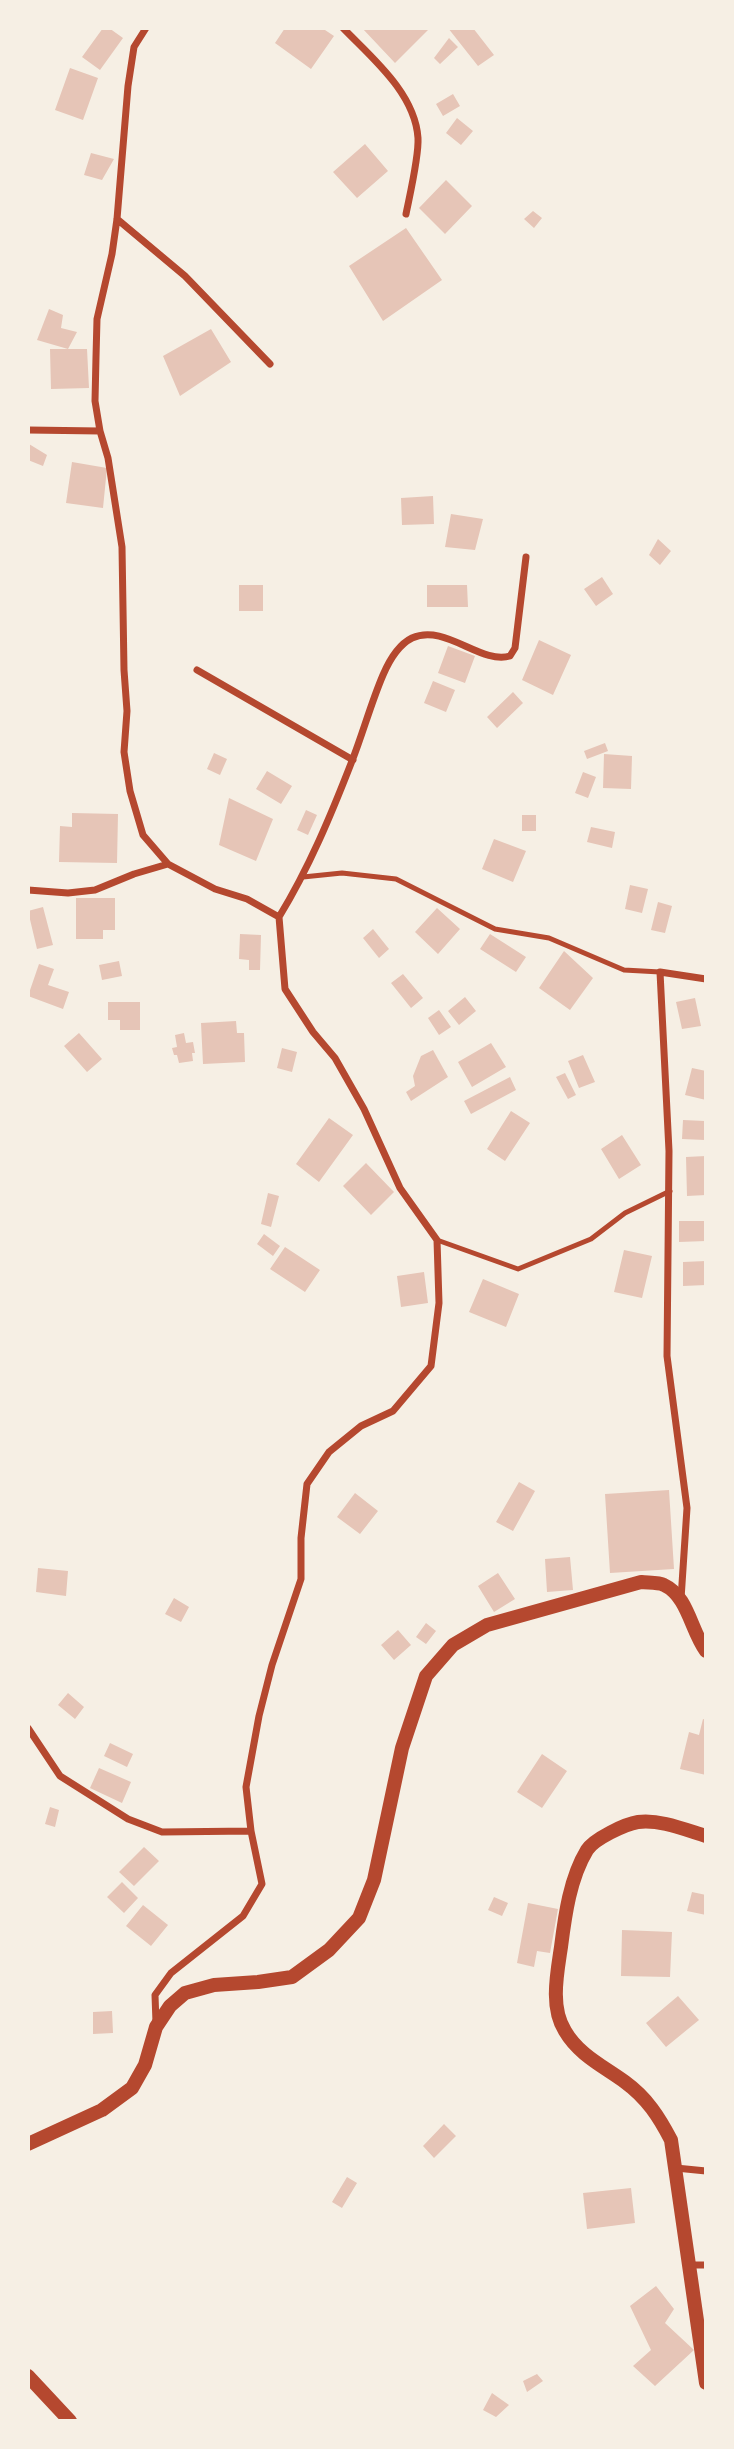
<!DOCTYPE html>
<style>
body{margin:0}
#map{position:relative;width:734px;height:2449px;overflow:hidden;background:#f6efe4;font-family:Commissioner,sans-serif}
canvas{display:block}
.frame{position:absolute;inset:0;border:30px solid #f6efe4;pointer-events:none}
</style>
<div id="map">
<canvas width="734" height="2449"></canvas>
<div class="frame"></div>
</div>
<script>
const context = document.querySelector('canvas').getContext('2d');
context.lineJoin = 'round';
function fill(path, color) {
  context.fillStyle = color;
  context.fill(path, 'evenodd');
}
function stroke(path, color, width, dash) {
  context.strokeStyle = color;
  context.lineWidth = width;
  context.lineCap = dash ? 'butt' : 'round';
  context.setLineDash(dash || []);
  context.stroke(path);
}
fill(new Path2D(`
 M103 28H109L123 38 100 70 82 57Z
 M285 28H322L334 36 311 69 275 43Z
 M362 28H430L395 63Z
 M448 28H473L494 55 478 66Z
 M449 38 458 47 440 64 434 58Z
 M70 68 98 78 83 120 55 110Z
 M453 94 460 106 443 116 436 104Z
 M457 118 473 131 461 145 446 133Z
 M365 144 388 171 357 198 333 172Z
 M91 153 114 159 102 180 84 175Z
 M446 180 472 206 445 234 419 208Z
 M533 211 542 218 534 228 524 219Z
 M406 228 442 280 383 321 349 266Z
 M49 309 63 315 61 328 77 332 68 349H87L89 388 51 389 50 349H68L37 340Z
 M211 329 231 362 180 396 163 356Z
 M29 444 47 455 43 466 28 460Z
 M72 462 107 468 103 508 66 503Z
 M433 496 434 524 402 525 401 498Z
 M451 514 483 519 475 550 445 547Z
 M658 539 671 551 660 565 649 555Z
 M602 577 613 594 596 606 584 589Z
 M239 585H263V611H239Z
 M427 585H467L468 607H427Z
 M539 640 571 655 553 695 522 680Z
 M448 646 475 656 465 683 438 673Z
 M433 681 455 690 446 712 424 703Z
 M513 692 523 703 497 728 487 717Z
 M605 743 608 751 587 759 584 751Z
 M214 753 227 759 220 775 207 769Z
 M604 754 632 756 631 789 603 788Z
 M267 771 292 786 281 804 256 789Z
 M583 772 596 777 588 798 575 793Z
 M229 798 273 819 256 861 219 845Z
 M306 810 317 815 308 835 297 830Z
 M72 813 118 814 117 863 59 862 60 826 72 827Z
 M522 815H536V831H522Z
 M591 827 615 832 612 848 587 842Z
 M494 839 526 851 513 882 482 869Z
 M630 885 648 889 642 913 625 909Z
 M76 898H115V930H103V939H76Z
 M658 902 672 906 665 933 651 930Z
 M43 907 53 945 37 949 28 911Z
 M437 908 460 929 438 954 415 932Z
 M373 929 389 949 379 958 363 938Z
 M240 934 261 935 260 970H249V960L239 959Z
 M490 934 526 957 516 972 480 949Z
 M564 951 593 978 570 1010 539 988Z
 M119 961 122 976 102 980 99 965Z
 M39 964 54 969 48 985 69 992 63 1009 28 996Z
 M403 974 423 998 411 1008 391 983Z
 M465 997 476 1011 459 1025 448 1011Z
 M695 998 701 1026 682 1029 676 1002Z
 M108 1002H140V1030H120V1020H108Z
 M439 1010 451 1027 439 1035 428 1018Z
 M236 1021 237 1033H244L245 1062 203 1064 201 1023Z
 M79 1033 102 1059 87 1072 64 1046Z
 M184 1033 186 1043 193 1042 195 1053H192L193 1061 179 1063 177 1055H174L172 1048 177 1047 175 1035Z
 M491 1043 506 1067 472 1087 458 1062Z
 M282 1048 297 1052 292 1072 277 1068Z
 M433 1050 448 1077 411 1101 406 1092 415 1086 413 1076 421 1056Z
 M583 1055 595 1082 579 1088 568 1061Z
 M692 1068 706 1071V1100L685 1095Z
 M565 1073 576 1095 568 1099 556 1077Z
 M510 1077 516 1090 471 1114 464 1101Z
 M511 1111 530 1123 505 1161 487 1149Z
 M329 1118 353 1135 319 1182 296 1164Z
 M683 1120 705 1121V1140L682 1139Z
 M622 1135 641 1165 619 1179 601 1149Z
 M706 1156V1195L687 1196 686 1157Z
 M366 1163 394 1192 371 1215 343 1186Z
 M268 1193 279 1196 271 1227 261 1224Z
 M679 1221H706V1241L679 1242Z
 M264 1234 280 1246 273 1256 257 1244Z
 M285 1247 320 1270 305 1292 270 1269Z
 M624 1250 652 1256 642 1298 614 1292Z
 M706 1261V1285L683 1286V1262Z
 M424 1272 428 1303 401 1307 397 1276Z
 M483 1279 519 1294 506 1327 469 1312Z
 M519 1482 535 1491 513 1531 496 1522Z
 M669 1490 674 1569 610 1573 605 1494Z
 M355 1493 378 1511 360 1534 337 1517Z
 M570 1557 573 1590 547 1592 545 1559Z
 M38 1568 68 1571 66 1596 36 1592Z
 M498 1573 515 1599 494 1612 478 1586Z
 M174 1598 189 1607 181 1622 165 1614Z
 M426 1623 436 1631 426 1644 416 1637Z
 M398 1630 411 1645 394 1660 381 1645Z
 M68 1693 84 1707 75 1719 58 1705Z
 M703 1719 706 1720V1775L680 1769 689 1732 699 1735Z
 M110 1743 133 1754 127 1767 104 1756Z
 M542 1754 567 1771 542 1808 517 1792Z
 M99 1768 131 1782 122 1803 90 1788Z
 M50 1807 59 1810 55 1827 45 1824Z
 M144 1847 159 1861 134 1886 119 1872Z
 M122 1882 138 1898 124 1913 107 1897Z
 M692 1892 706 1895V1915L687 1911Z
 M494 1897 508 1903 502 1916 488 1910Z
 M528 1903 558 1909 550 1953 537 1951 534 1967 517 1963Z
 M143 1905 168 1925 151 1946 126 1926Z
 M622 1930 672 1932 670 1977 621 1976Z
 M678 1996 699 2020 666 2047 646 2023Z
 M112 2011 113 2033 93 2034V2012Z
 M444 2124 456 2136 434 2158 423 2146Z
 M347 2177 357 2183 342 2208 332 2202Z
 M631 2188 635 2223 587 2229 583 2193Z
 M656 2286 674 2309 665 2323 694 2350 655 2386 633 2366 651 2350 630 2306Z
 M537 2374 543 2381 527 2392 523 2381Z
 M492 2393 509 2405 496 2417 483 2410Z`), '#e6c5b7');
stroke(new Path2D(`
 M303 877 342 873 396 879 495 929 549 938 624 970 660 972
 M437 1240 518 1269 591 1239 625 1213 670 1191`), '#b5482f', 5);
stroke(new Path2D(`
 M146 28 134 47 128 86 117 219 112 254 97 319 96 357 95 401 100 431 108 458 122 547 124 670 127 711 124 752 130 791 143 835 168 864 215 889 247 899 279 917 285 989 313 1032 335 1058 364 1109 400 1188 437 1240 439 1303 431 1366 393 1411 361 1426 329 1452 307 1484 301 1538V1579L272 1665 259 1716 246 1787 251 1831 262 1884 243 1916 171 1973 155 1995 156 2023
 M343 28C372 58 415 93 418 138 419 156 410 194 406 214
 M117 219 185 276 270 364
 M28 430 100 431
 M197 670 353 760
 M28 890 68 893 95 890 134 874 168 864
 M279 917C309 868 331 815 352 761 363 733 371 703 383 675 389 661 398 645 412 638 445 623 481 665 510 656L515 648 526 557
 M681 1599 687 1508 667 1356 669 1151 660 972 706 979
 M28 1728 60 1776 128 1819 162 1832 251 1831
 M676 2168 706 2171
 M688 2265H706`), '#b5482f', 7);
stroke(new Path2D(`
 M706 1836C686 1830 660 1819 638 1822 625 1824 594 1839 587 1850 570 1878 565 1915 561 1947 557 1974 550 2007 565 2031 579 2055 603 2066 625 2082 647 2098 659 2117 671 2140L706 2383
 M28 2144 102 2110 132 2088 145 2065 156 2027 170 2006 185 1993 214 1985 258 1982 292 1977 329 1950 359 1918 374 1880 402 1748 426 1676 453 1645 487 1625 641 1582C647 1583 658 1582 664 1585 688 1596 691 1631 706 1651
 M28 2376 70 2421`), '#b5482f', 14);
</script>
